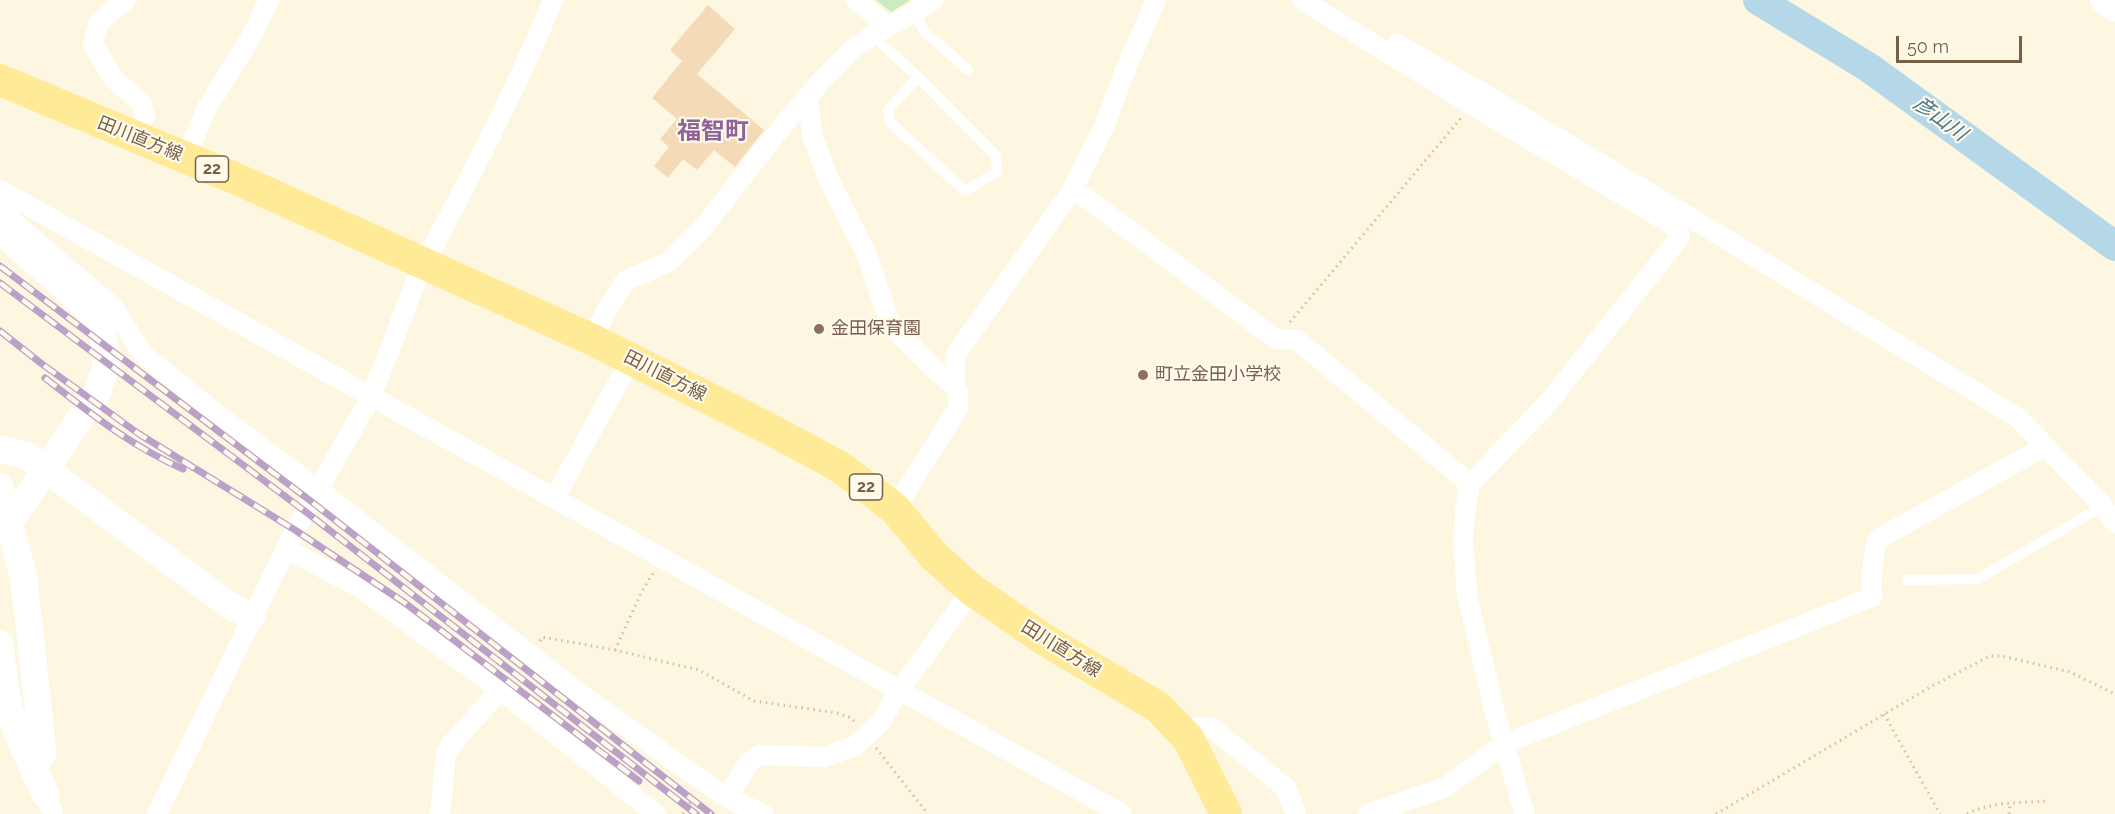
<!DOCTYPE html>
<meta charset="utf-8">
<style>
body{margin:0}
#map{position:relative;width:2115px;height:814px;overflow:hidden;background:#fdf7e1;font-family:Raleway,sans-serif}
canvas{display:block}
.scale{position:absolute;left:1896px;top:36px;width:126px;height:27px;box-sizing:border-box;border:3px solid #765f47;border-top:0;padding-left:8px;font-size:18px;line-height:21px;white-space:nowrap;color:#765f47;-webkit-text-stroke:4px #fffae9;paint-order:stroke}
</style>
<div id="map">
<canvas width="2115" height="814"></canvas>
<div class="scale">50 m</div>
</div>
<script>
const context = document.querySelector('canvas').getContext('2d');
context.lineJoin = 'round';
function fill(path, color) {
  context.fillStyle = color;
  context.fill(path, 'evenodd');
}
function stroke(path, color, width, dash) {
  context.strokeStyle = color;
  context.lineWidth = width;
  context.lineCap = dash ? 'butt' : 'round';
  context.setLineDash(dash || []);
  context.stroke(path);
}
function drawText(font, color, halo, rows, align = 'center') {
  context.font = font + ' Raleway,"Noto Sans JP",sans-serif';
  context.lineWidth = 4.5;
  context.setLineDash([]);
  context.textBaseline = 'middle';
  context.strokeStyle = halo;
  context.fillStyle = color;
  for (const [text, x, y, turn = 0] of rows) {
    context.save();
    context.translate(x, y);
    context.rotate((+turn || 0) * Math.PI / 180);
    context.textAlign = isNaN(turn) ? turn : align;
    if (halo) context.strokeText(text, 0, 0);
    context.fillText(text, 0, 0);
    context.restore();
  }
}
fill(new Path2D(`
 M876 0H910L891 12Z`), '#caecbf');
stroke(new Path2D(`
 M1758 0 1868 67 2115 246`), '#b5d8e8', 30);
fill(new Path2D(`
 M708 5 735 29 697 74 764 130 735 167 714 150 697 170 683 159 668 178 654 166 669 147 660 139 677 119 652 98 682 61 670 50Z`), '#f4dab7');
stroke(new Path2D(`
 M1290 322 1461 118
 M540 641 542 637 615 650 699 670 754 701 837 713 852 718 855 722
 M615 650 642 591 654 572
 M1884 714 1940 814
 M876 748 928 814
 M683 814 694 796
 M1716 814 1932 686 1990 656H2002L2070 672 2115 694
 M1967 814C1991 801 2023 803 2049 801
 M2009 814 2010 804`), '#d9bd9a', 3, [1.5, 4.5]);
stroke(new Path2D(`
 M914 13 924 31 968 70
 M873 36 918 77 996 156 997 172 965 191 890 122 888 110 918 77
 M1908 580 1978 579 2103 506`), '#fff', 10);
stroke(new Path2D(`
 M125 0 99 22 93 44 113 78 142 104 145 116 133 137
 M856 0 887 26
 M1302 0 1472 105 1676 227 1680 237 1548 403 1470 484 1465 512 1463 542 1467 595 1495 713 1524 812
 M1397 44 1481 92 1701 224 2018 418 2103 506 2115 523
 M808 98 812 135 829 180 868 257 891 326 934 369 955 387 958 393V408L895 509
 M185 158 207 108 251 37 269 0
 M1074 189 1276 339 1297 340 1470 484
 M0 190 1122 814
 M5 193 12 221 113 307 143 354 218 415 319 490 583 696 727 798 763 814
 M593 340 605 313 625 281 669 262 701 230C748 171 794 106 848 54 873 30 907 20 933 0
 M955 387V359L958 351 1071 192 1104 127 1126 68 1156 0
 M555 497 631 359
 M286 549 359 587 500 690 656 814
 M1179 728 1211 727 1286 788 1296 814
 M46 795 53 814
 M727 798 747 765 759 755 824 757 855 746 880 723 900 690 972 590
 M157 814 295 530 372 395 423 263 433 247C476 166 518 85 553 0
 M440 814 446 754 450 746 500 690
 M1368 814 1446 787 1504 744 1872 597C1871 578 1872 558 1878 539L2044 447`), '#fff', 20);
stroke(new Path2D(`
 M2104 0 2115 8
 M0 231 91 311 102 332 106 351V366L98 392 26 499 13 517 0 525
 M0 449 28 456 230 606 252 616
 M0 487 24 579 43 753 33 767
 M0 644C3 669 5 694 12 718 21 745 34 770 46 795`), '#fff', 27);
stroke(new Path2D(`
 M0 80 239 180 593 340 779 434 840 467 895 509 934 556 972 590 1045 640 1158 707 1188 738 1226 814`), '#ffea97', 32);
const rail = new Path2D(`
 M0 266 312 502 711 814
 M0 283 306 512 696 814
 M0 331 42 364 139 434 295 530 405 603 639 781
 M45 378C90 413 131 446 183 469`);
stroke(rail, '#bba0c7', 7);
stroke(rail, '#fffae9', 4.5, [14]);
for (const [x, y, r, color] of [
 [819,329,6,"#8d6e63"],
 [1143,375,6,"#8d6e63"]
]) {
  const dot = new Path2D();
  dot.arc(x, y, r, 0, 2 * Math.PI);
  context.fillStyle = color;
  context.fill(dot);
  stroke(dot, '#fffae9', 2);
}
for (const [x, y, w] of [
 [212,169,33],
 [866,487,33]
]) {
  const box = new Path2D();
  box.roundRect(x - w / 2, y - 13, w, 26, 4.5);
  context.fillStyle = '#fffae9';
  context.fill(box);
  stroke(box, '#765f47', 1.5);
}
drawText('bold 16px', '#765f47', null, [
 ["22",212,169],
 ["22",866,487]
]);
drawText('18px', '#765f47', '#fffae9', [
 ["田川直方線",140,139,22],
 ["田川直方線",665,376,27],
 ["田川直方線",1061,649,32]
]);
drawText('18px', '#785e54', '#fffae9', [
 ["金田保育園",831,329],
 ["町立金田小学校",1155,375]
], 'left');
drawText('italic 20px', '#427892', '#fffae9', [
 ["彦山川",1940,119,36]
]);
drawText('bold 24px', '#90629a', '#fffae9', [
 ["福智町",713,132]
]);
</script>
